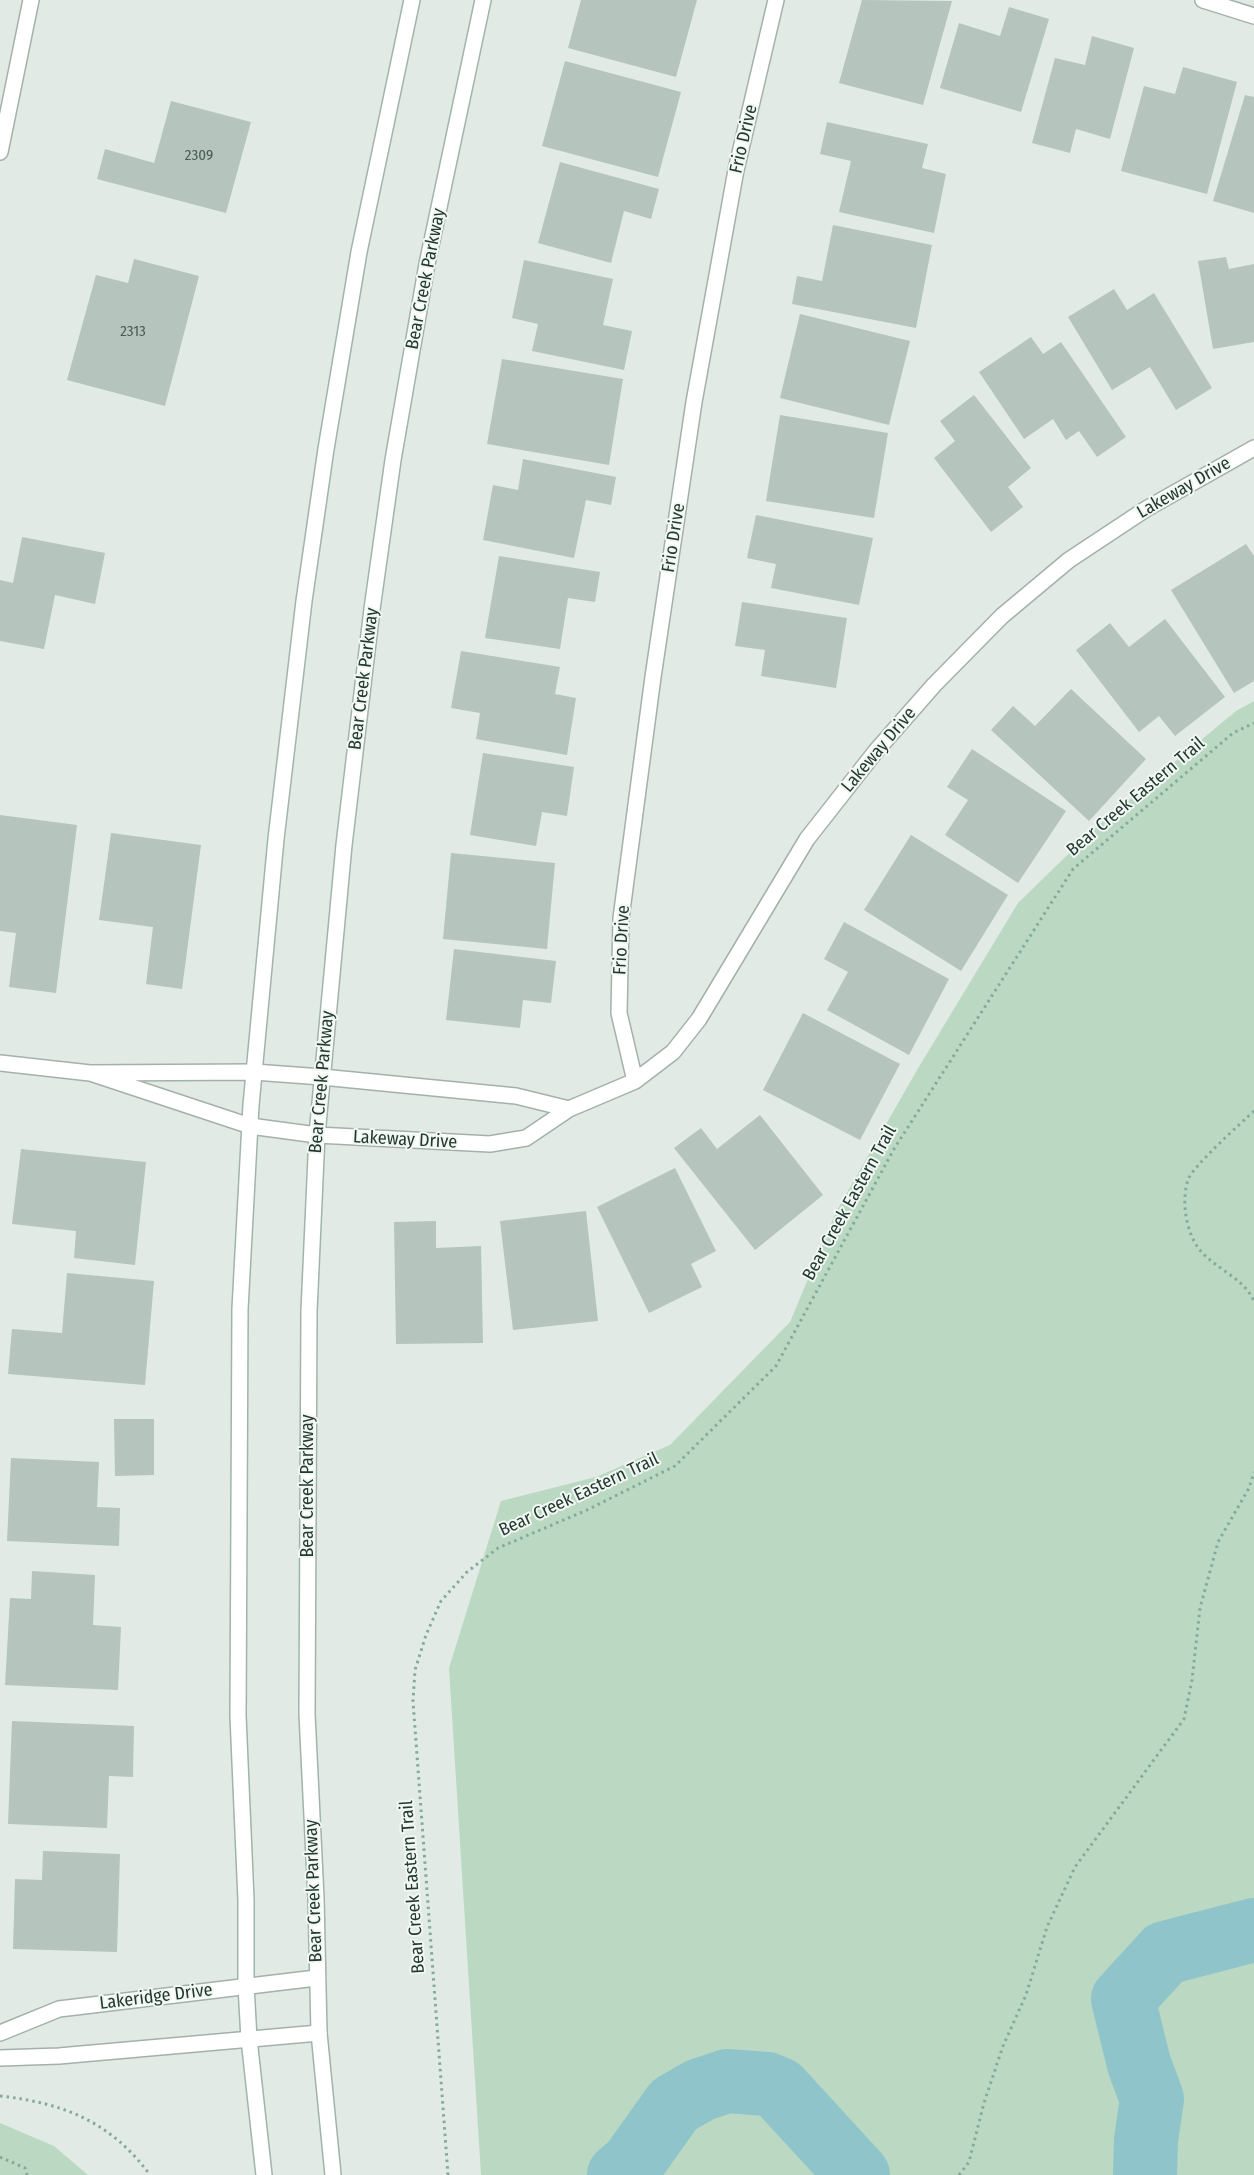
<!DOCTYPE html>
<style>
body{margin:0}
canvas{display:block;background:#e1eae5}
</style>
<canvas width="1254" height="2175"></canvas>
<script>
const context = document.querySelector('canvas').getContext('2d');
context.lineJoin = 'round';
function fill(path, color) {
  context.fillStyle = color;
  context.fill(path, 'evenodd');
}
function stroke(path, color, width, dash) {
  context.strokeStyle = color;
  context.lineWidth = width;
  context.lineCap = dash ? 'butt' : 'round';
  context.setLineDash(dash || []);
  context.stroke(path);
}
function drawText(font, color, halo, rows, align = 'center') {
  context.font = font + ' "Fira Sans Condensed",sans-serif';
  context.lineWidth = 4;
  context.setLineDash([]);
  context.textBaseline = 'middle';
  context.strokeStyle = halo;
  context.fillStyle = color;
  for (const [text, x, y, turn = 0] of rows) {
    context.save();
    context.translate(x, y);
    context.rotate((+turn || 0) * Math.PI / 180);
    context.textAlign = isNaN(turn) ? turn : align;
    if (halo) context.strokeText(text, 0, 0);
    context.fillText(text, 0, 0);
    context.restore();
  }
}
fill(new Path2D(`
 M1254 701V2175H481L449 1668 501 1501 596 1477 670 1445 790 1322 836 1212 917 1070 1018 903 1094 829 1236 711Z
 M0 2123 54 2146 88 2175H0Z`), '#bbd9c2');
stroke(new Path2D(`
 M619 2175 632 2164 674 2105 700 2090 727 2081 767 2084 779 2089 858 2175
 M1145 2175 1146 2140 1152 2099 1139 2064 1123 1999 1165 1953 1254 1930`), '#8ec4ca', 64);
fill(new Path2D(`
 M581 0H697L676 77 568 48Z
 M862 0 952 1 923 105 839 83Z
 M1009 7 1049 19 1021 112 940 88 959 23 1000 36Z
 M1092 36 1134 48 1110 139 1076 129 1070 153 1032 143 1055 58 1085 65Z
 M565 61 681 92 658 177 542 146Z
 M1183 67 1237 82 1207 194 1121 171 1144 86 1175 94Z
 M1245 95 1254 97V213L1213 201Z
 M171 101 251 122 226 213 97 179 105 149 154 163Z
 M827 122 928 144 922 168 946 174 934 233 839 212 851 161 820 154Z
 M560 162 659 189 651 219 624 211 611 263 538 243Z
 M833 225 932 245 916 328 792 304 797 276 822 281Z
 M1226 257 1229 269 1254 264V342L1213 349 1198 261Z
 M134 259 199 276 165 406 67 380 96 275 128 283Z
 M524 260 613 279 603 325 632 331 624 370 532 351 538 324 512 318Z
 M1114 289 1127 310 1154 293 1212 388 1176 410 1150 367 1112 390 1068 317Z
 M800 314 910 341 889 425 780 398Z
 M1031 337 1043 354 1061 342 1126 437 1097 457 1079 431 1066 440 1053 419 1024 439 979 372Z
 M502 359 623 379 609 465 487 444Z
 M974 395 1031 468 1008 487 1023 507 991 532 934 458 955 441 940 421Z
 M780 415 888 433 874 518 766 501Z
 M523 459 616 477 611 505 586 500 574 558 483 540 493 485 518 490Z
 M756 515 873 538 859 605 771 588 776 564 747 558Z
 M22 537 105 553 95 604 55 595 44 649 0 641V580L13 583Z
 M1246 544 1254 556V681L1234 693 1171 590Z
 M499 556 600 572 595 602 568 598 560 649 485 638Z
 M742 602 847 618 836 688 761 676 765 650 735 646Z
 M1165 619 1225 697 1175 736 1159 716 1139 732 1076 650 1110 623 1129 647Z
 M461 651 560 667 555 694 576 698 567 755 476 739 480 713 451 708Z
 M1071 689 1146 759 1089 821 991 730 1013 706 1035 726Z
 M972 749 1066 811 1018 883 945 835 968 800 947 787Z
 M483 753 574 767 567 816 542 812 536 846 470 835Z
 M0 815 77 825 56 993 9 987 16 933 0 931Z
 M111 833 201 845 182 989 146 984 153 927 99 920Z
 M911 835 1008 895 961 971 864 910Z
 M451 853 555 863 547 949 443 939Z
 M844 922 949 979 909 1055 827 1010 848 972 824 959Z
 M454 949 556 961 551 1003 523 1000 520 1028 446 1020Z
 M803 1013 900 1064 860 1140 763 1090Z
 M760 1115 823 1195 755 1250 674 1148 701 1128 717 1149Z
 M21 1149 146 1162 135 1265 74 1258 76 1231 12 1224Z
 M675 1168 716 1251 691 1264 702 1287 649 1313 597 1207Z
 M586 1211 598 1321 513 1330 500 1221Z
 M436 1221V1248L481 1246 483 1343 396 1344 394 1222Z
 M67 1273 154 1281 145 1385 8 1374 12 1329 62 1333Z
 M114 1419H154V1475L115 1476Z
 M11 1458 99 1462 97 1507 120 1508 119 1546 7 1541Z
 M32 1571 95 1575 93 1625 121 1627 118 1690 5 1685 10 1598 31 1599Z
 M12 1721 134 1726 133 1777 109 1776 107 1828 8 1824Z
 M43 1851 120 1854 117 1952 13 1949 15 1879 42 1880Z`), '#b6c4be');
const street = new Path2D(`
 M1203 0 1254 16
 M0 152 31 0
 M0 1063 90 1073 254 1072 322 1077 516 1096 569 1109
 M90 1073 250 1126 317 1135 490 1144 526 1138 569 1109 635 1081 673 1052 699 1019 807 839 876 751 934 685 1002 616 1069 560 1146 509 1254 448
 M635 1081 619 1013 621 918 653 677 694 402 736 170 776 0
 M0 2033 59 2009 316 1978
 M0 2058 59 2056 319 2033`);
const secondary = new Path2D(`
 M264 2175 249 2039 246 1986V1900L238 1716 240 1309 251 1105 276 839 304 601 326 449 359 252 412 0
 M333 2175 319 2033 316 1898 307 1714 309 1311 317 1135 344 845 372 609 393 460 427 264 483 0`);
stroke(street, '#a4b1ab', 18);
stroke(secondary, '#a1b4ac', 18);
stroke(new Path2D(`
 M1254 1111C1242 1122 1191 1168 1188 1180 1181 1201 1186 1232 1199 1249 1215 1269 1243 1277 1254 1301
 M0 2096C64 2103 111 2122 150 2175
 M0 2157 25 2168 27 2175
 M448 2175 413 1701 415 1670 426 1635 441 1601 467 1572 498 1548 587 1510 675 1466 776 1366 894 1149 1073 869 1233 733 1254 723
 M959 2175 969 2162 984 2103 1003 2046 1026 1995 1047 1927 1075 1867 1184 1719 1192 1680 1200 1608 1218 1542 1249 1488 1254 1472`), '#84aa9c', 3, [2.5, 4]);
stroke(street, '#fff', 15);
stroke(secondary, '#fff', 15);
drawText('15px', '#485b54', null, [
 ["2309",199,156],
 ["2313",133,332]
]);
drawText('18px', '#233831', '#f1f7f3', [
 ["Frio Drive",744,139,-77],
 ["Bear Creek Parkway",426,279,-79],
 ["Lakeway Drive",1184,488,-30],
 ["Frio Drive",674,538,-81],
 ["Bear Creek Parkway",364,679,-83],
 ["Lakeway Drive",879,750,-50],
 ["Bear Creek Eastern Trail",1136,797,-40],
 ["Frio Drive",622,940,-87],
 ["Bear Creek Parkway",322,1082,-85],
 ["Lakeway Drive",405,1140,3],
 ["Bear Creek Eastern Trail",850,1203,-61],
 ["Bear Creek Parkway",308,1486,-90],
 ["Bear Creek Eastern Trail",579,1495,-25],
 ["Bear Creek Eastern Trail",413,1887,-94],
 ["Bear Creek Parkway",314,1891,-92],
 ["Lakeridge Drive",156,1997,-7]
]);
</script>
